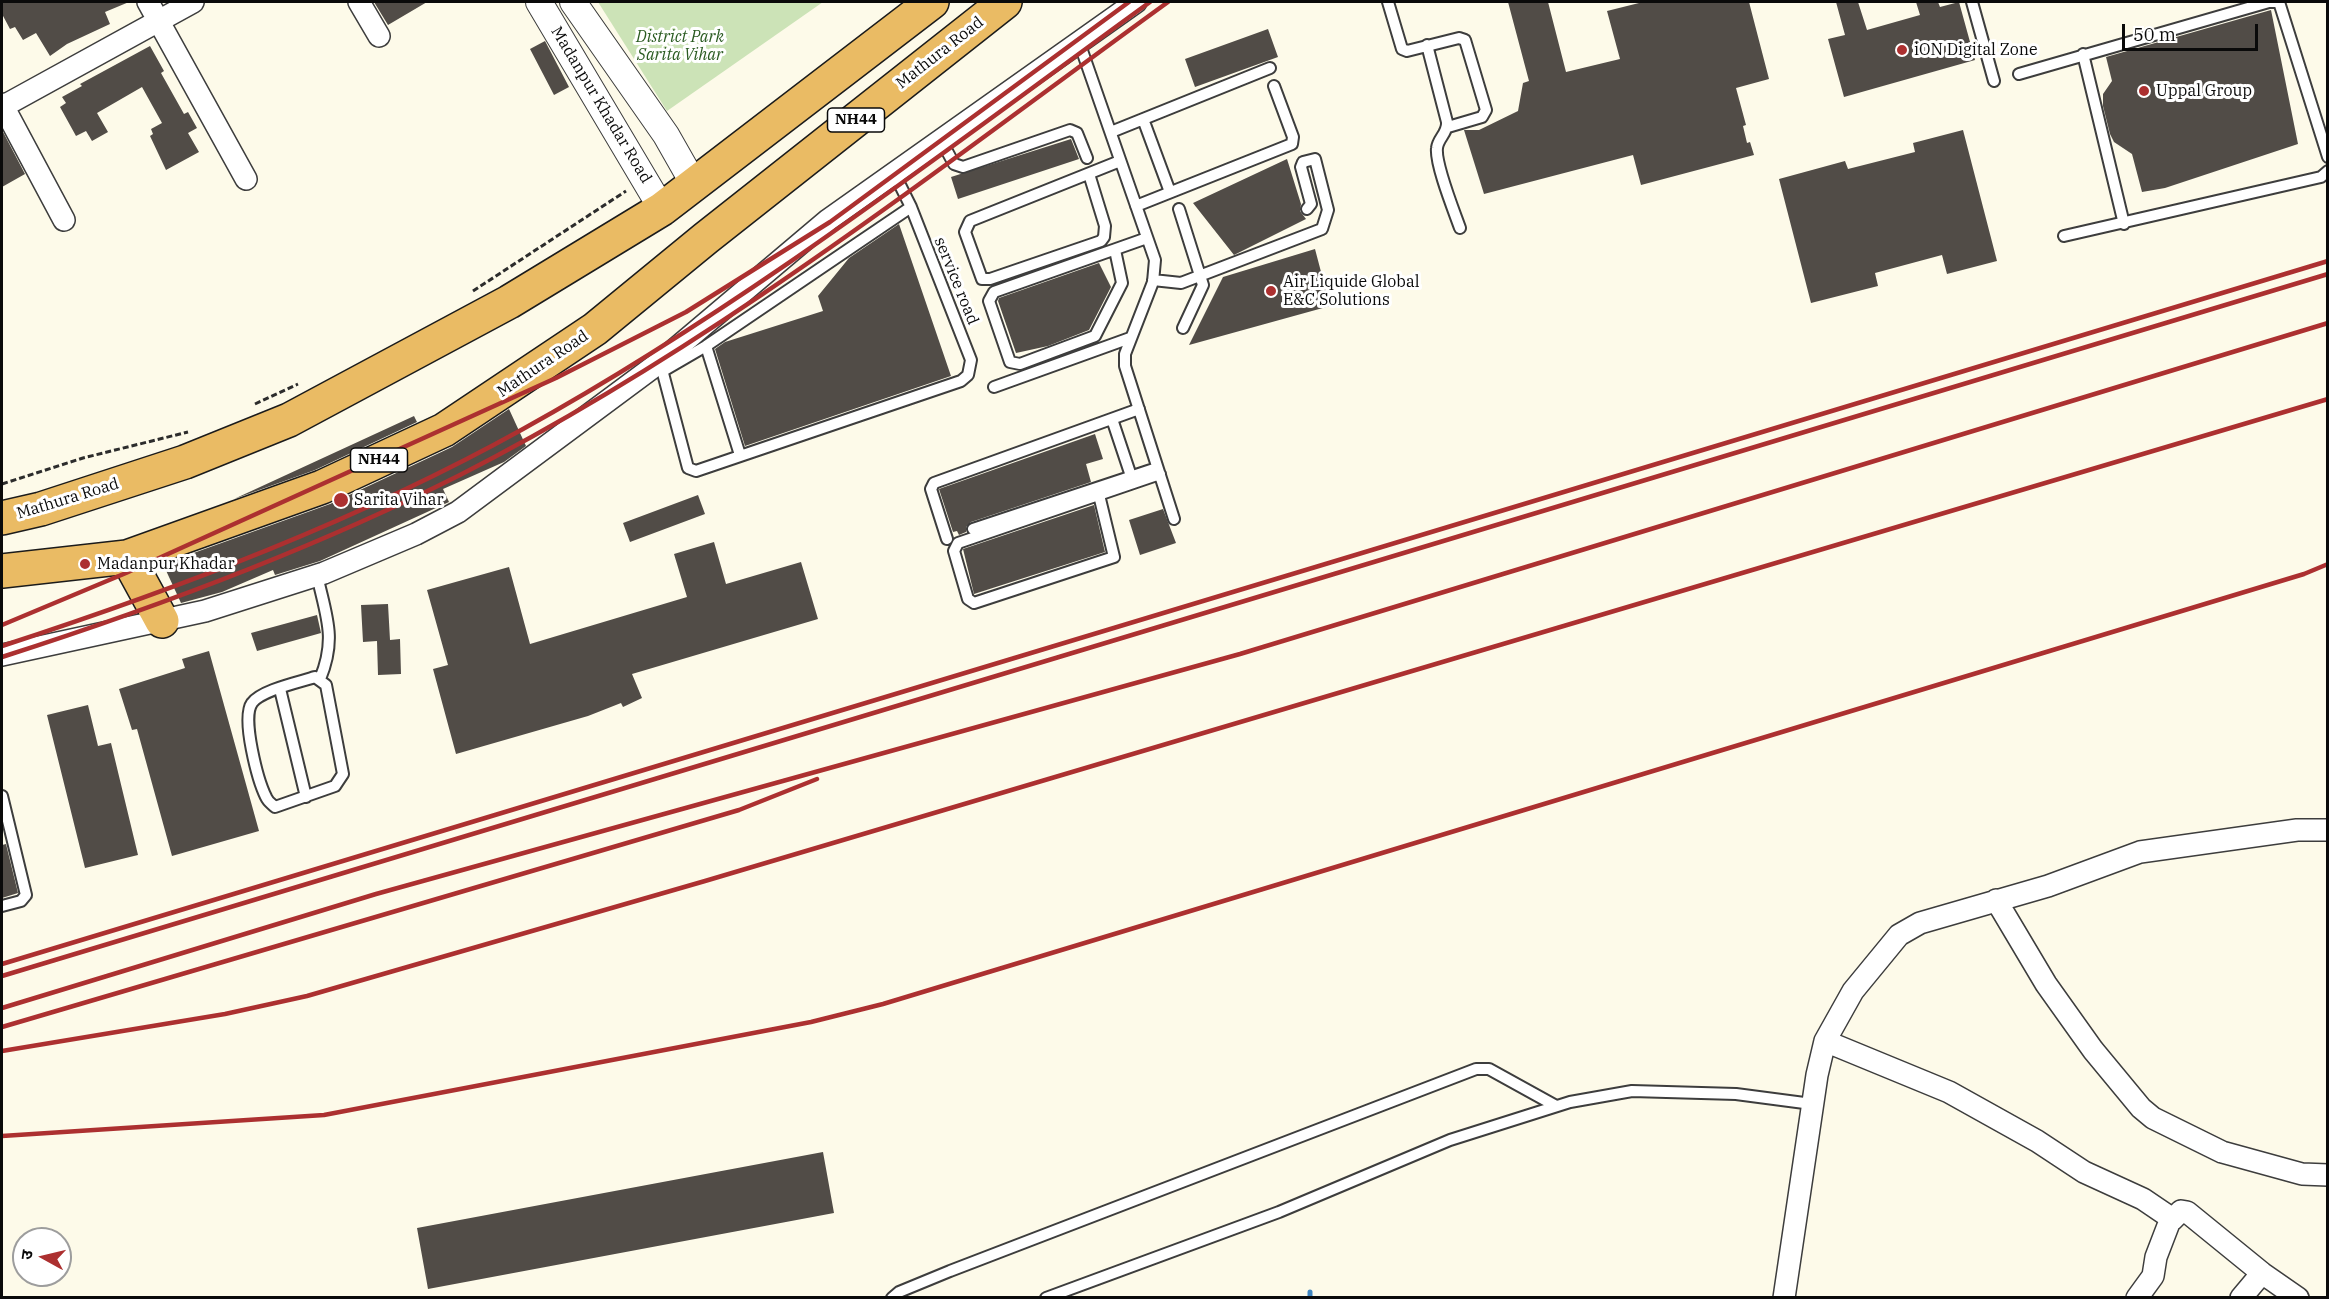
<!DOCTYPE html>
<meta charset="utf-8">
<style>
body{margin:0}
#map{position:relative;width:2329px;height:1299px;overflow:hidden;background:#fdfae9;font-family:"IBM Plex Serif","Noto Sans Devanagari",serif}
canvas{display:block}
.frame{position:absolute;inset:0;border:3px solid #0a0a0a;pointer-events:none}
.north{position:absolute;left:12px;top:1227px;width:60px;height:60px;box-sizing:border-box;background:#fff;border:2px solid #9d9d9d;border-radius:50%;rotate:278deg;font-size:16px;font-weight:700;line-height:24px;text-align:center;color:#0a0a0a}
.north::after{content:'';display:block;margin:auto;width:21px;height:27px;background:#ac3030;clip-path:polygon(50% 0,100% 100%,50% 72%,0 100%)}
.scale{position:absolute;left:2122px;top:24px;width:136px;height:27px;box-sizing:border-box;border:3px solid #0a0a0a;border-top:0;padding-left:8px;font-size:18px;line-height:21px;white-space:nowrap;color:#0a0a0a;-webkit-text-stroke:4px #fff;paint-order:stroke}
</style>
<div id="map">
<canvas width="2329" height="1299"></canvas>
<div class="frame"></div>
<div class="north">उ</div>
<div class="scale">50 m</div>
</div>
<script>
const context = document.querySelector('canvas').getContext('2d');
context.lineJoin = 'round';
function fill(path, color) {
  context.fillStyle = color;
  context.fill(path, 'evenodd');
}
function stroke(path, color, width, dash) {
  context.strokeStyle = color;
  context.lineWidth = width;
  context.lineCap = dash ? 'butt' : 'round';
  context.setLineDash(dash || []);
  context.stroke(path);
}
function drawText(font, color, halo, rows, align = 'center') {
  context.font = font + ' "IBM Plex Serif",serif';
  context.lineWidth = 6;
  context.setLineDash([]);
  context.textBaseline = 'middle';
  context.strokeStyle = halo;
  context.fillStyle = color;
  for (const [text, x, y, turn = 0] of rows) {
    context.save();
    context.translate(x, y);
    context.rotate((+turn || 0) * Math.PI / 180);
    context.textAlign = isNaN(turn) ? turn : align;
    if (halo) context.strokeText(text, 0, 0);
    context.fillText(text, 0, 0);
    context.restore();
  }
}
fill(new Path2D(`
 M598 2H823L667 111Z`), '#cce3b7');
stroke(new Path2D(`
 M1310 1292V1298`), '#4086c0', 5);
fill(new Path2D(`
 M2 2H129L105 12 110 24 67 44 50 56 36 33 23 40 15 27 10 29 2 14Z
 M374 2H427L388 25Z
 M1508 2H1548L1566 72 1620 59 1607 11 1643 2H1749L1769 79 1736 88 1746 125 1743 126 1747 143 1750 142 1754 155 1641 185 1633 155 1484 194 1464 130H1479L1518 111 1523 83 1529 81Z
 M1836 2H1858L1867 30 1920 15 1916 2H1938L1940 7 1959 2 1975 60 1844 97 1828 39 1845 35Z
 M2271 10 2298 144 2165 188 2142 192 2132 154 2114 142 2110 134 2103 106V94L2112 81 2106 57Z
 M1268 29 1278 57 1195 87 1185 59Z
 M545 41 569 87 554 95 530 49Z
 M150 46 164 71 161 73 184 114 188 112 197 128 188 133 199 152 166 170 150 136 153 134 151 129 162 123 142 87 97 113 108 132 92 141 86 131 76 136 60 107 66 103 62 97 82 86 80 84Z
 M2 130 25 174 2 187Z
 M1963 130 1997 261 1947 274 1942 255 1875 273 1878 286 1811 303 1779 179 1845 161 1848 169 1915 152 1913 143Z
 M1071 139 1079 159 958 199 951 177Z
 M1287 159 1301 204 1300 211 1306 219 1234 255 1193 203Z
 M899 224 951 376 745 446 715 349 725 342 823 311 818 296 849 258Z
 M1315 249 1330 306 1189 345 1223 277Z
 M1099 263 1111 287 1089 330 1048 346 1016 353 998 301 999 298Z
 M509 409 526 446 504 462 443 489 449 502 320 561 275 575 273 570 222 592 181 603 163 564 330 504 452 447Z
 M414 416 417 422 315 470 234 499Z
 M1095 434 1103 459 1086 464 1091 482 971 522 966 527V532L959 535 957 531 953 532 939 489Z
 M698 495 705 514 630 542 623 523Z
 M1094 505 1105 552 974 594 963 549Z
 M1163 509 1176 543 1140 555 1129 520Z
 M714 542 726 584 801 562 818 619 632 674 642 698 623 707 621 703 588 716 456 754 433 669 448 665 427 590 509 567 530 644 687 597 674 554Z
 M388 604 390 640 400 639 401 674 378 675 377 641 363 642 361 605Z
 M317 615 321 633 257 651 251 633Z
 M209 651 259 831 172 856 137 729 132 730 119 689 185 668 182 659Z
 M88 705 98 746 111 743 138 855 85 868 47 715Z
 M6 844 18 893 2 898V845Z
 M823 1152 834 1213 428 1289 417 1228Z`), '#514c47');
const service = new Path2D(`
 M1388 2 1402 49 1407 51 1459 38 1465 40 1486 110 1482 117 1448 127
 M1972 2 1994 81
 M1079 42 1155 260 1153 282 1125 354V366L1174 519
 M1427 45 1447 122C1448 133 1438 138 1437 148 1435 164 1454 211 1460 228
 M2083 54 2124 224
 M2019 74 2269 2H2279L2328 157
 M1143 119 1170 192
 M1111 132 1270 68
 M941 140 954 164 963 167 1070 130 1077 133 1087 158
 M894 173 911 207
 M1089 174 1105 226 1104 237 1101 241 990 279H982L965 232 970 221 1120 161
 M1136 206 1292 144 1293 137 1274 86
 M1179 209 1203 285 1183 328
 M2064 236 2321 177 2328 171
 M1115 250 1122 283 1095 336 1020 364 1010 362 989 301 994 292 1147 238
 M1153 280 1181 283 1322 229 1328 210 1315 159 1303 162 1301 167 1311 204 1307 209
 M706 346 740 455
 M660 362 688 468 696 471 961 381 968 375 971 360 911 207 706 346 663 371
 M994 387 1130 338
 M1112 419 1131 476
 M1099 495 1114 557 974 603 968 599 954 551 958 543 1160 474
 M973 529 1157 468
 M947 539 931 489 934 483 1139 409
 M317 575C326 616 337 638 320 679
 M315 677 326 685 343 774 335 786 275 807C272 804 268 802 266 797 258 781 241 718 252 703 261 690 300 682 315 677Z
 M280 689 306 797
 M2 796 26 895 21 901 2 906
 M892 1298 899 1292 950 1271 1476 1069H1489L1556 1106
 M1046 1298 1279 1212 1450 1140 1570 1102 1632 1091 1736 1094 1812 1104`);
const minor = new Path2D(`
 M148 2 246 179
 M359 2 379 36
 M2 104 64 220
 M2 107 193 2
 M2 655 205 611 324 573 416 534 458 512 660 362 828 220 1136 2
 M1996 900 2046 984 2093 1050 2141 1108 2153 1118 2222 1152 2302 1174 2328 1175
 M1825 1041 1949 1092 2037 1141 2084 1172 2143 1199 2171 1218 2156 1257 2153 1276 2137 1298
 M2172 1220 2181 1211 2187 1212 2262 1273 2298 1298
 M1784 1298 1817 1075 1825 1041 1853 991 1899 935 1920 923 2048 886 2140 852 2297 830H2328
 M2241 1298 2262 1273`);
const tertiary = new Path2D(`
 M539 2 662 209
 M573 2 666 135 695 186`);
const trunk = new Path2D(`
 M2 518 41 509 185 462 289 420 509 302 662 209 932 2
 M127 557 162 621
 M2 571 127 557 322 487 444 430 595 329 706 238 1005 2`);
stroke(service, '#3d3d3d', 14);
stroke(minor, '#3d3d3d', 24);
stroke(tertiary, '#3d3d3d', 28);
stroke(trunk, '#1b1b1b', 36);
stroke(new Path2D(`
 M473 291 626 191
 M255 404 298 384
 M2 484 83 458 188 432`), '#2c2c2c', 3, [6, 3]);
stroke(service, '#fff', 10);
stroke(minor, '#fff', 21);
stroke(tertiary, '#fff', 26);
stroke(trunk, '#eabb64', 33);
stroke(new Path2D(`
 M2 625 126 573 556 378 686 312 830 222 1129 2
 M2 646C180 588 359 520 523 429 745 306 946 150 1150 2
 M2 657C158 607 313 549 460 475 714 346 939 168 1168 2
 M2 964 2328 261
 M2 976 2328 274
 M2 1008 376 894 1240 654 2328 323
 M2 1027 739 810 817 779
 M2 1051 225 1014 307 996 705 881 2328 399
 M2 1136 324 1115 811 1022 883 1004 2304 574 2328 564`), '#ac3030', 4.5);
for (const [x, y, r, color] of [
 [1902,50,6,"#ac3030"],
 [2144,91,6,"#ac3030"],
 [1271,291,6,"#ac3030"],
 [341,500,8,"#ac3030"],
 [85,564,6,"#ac3030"]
]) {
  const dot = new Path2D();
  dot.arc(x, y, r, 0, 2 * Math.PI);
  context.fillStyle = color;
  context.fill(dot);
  stroke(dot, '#fff', 2);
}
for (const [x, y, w] of [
 [856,120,57],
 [379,460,57]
]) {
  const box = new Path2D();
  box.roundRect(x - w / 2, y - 12, w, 24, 4.5);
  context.fillStyle = '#fff';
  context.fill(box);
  stroke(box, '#0a0a0a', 1.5);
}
drawText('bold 15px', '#0a0a0a', null, [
 ["NH44",856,120],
 ["NH44",379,460]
]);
drawText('italic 16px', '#2a5b21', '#fff', [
 ["District Park",680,37],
 ["Sarita Vihar",680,55]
]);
drawText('16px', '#0a0a0a', '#fff', [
 ["iON Digital Zone",1914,50],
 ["Uppal Group",2156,91],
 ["Air Liquide Global",1283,282],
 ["E&C Solutions",1283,300],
 ["Sarita Vihar",354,500],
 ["Madanpur Khadar",97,564]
], 'left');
drawText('16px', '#0a0a0a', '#fff', [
 ["Mathura Road",940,53,-38],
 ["Madanpur Khadar Road",601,105,59],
 ["service road",956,281,68],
 ["Mathura Road",543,364,-34],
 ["Mathura Road",68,499,-17]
]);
</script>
